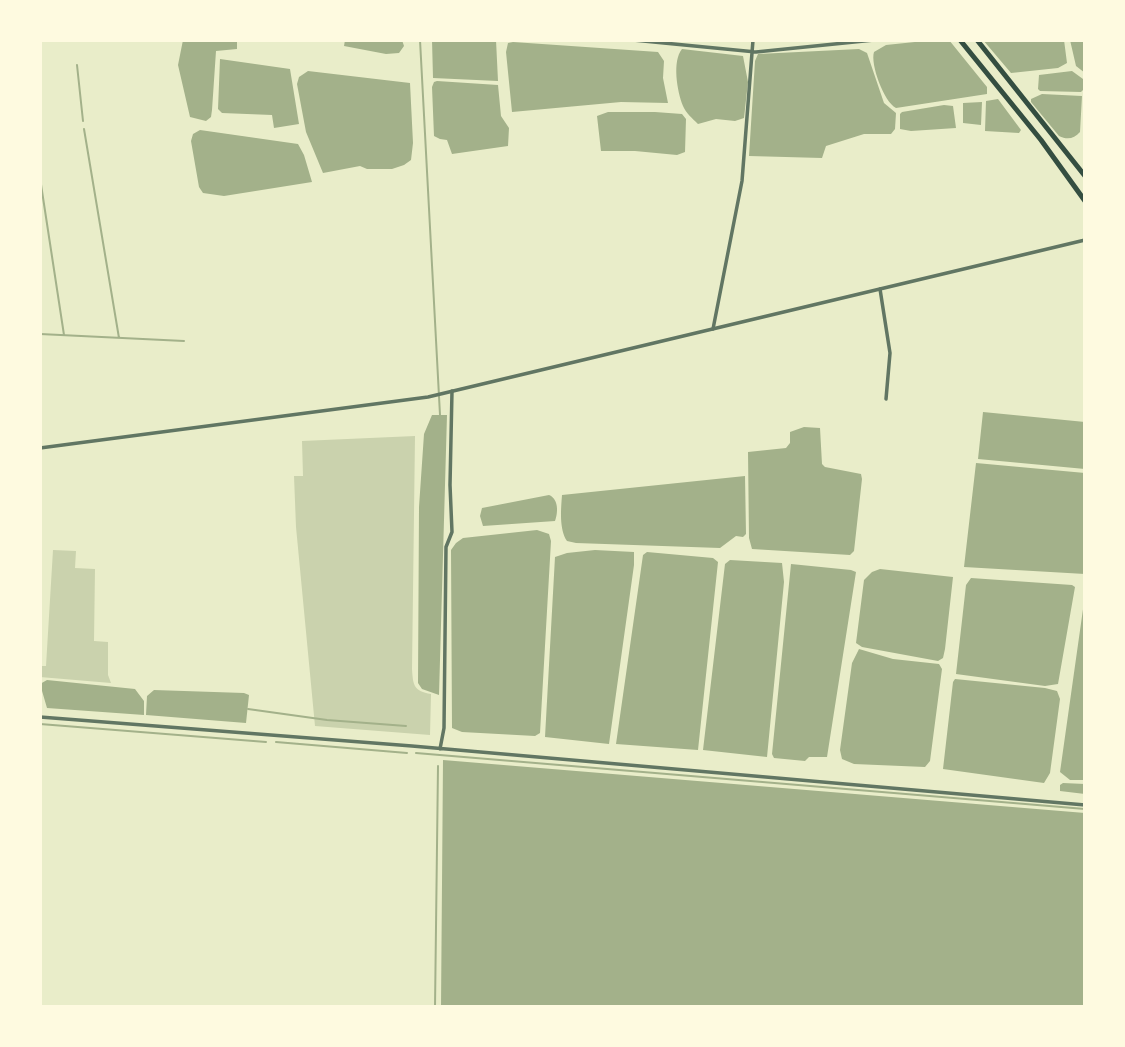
<!DOCTYPE html>
<style>
body{margin:0}
#map{position:relative;width:1125px;height:1047px;overflow:hidden;background:#e9edc9;font-family:"Work Sans",sans-serif}
canvas{display:block}
.frame{position:absolute;inset:0;border:42px solid #fefae0;pointer-events:none}
</style>
<div id="map">
<canvas width="1125" height="1047"></canvas>
<div class="frame"></div>
</div>
<script>
const context = document.querySelector('canvas').getContext('2d');
context.lineJoin = 'round';
function fill(path, color) {
  context.fillStyle = color;
  context.fill(path, 'evenodd');
}
function stroke(path, color, width, dash) {
  context.strokeStyle = color;
  context.lineWidth = width;
  context.lineCap = dash ? 'butt' : 'round';
  context.setLineDash(dash || []);
  context.stroke(path);
}
fill(new Path2D(`
 M415 436 412 669C413 686 414 691 431 694L430 735 315 726 296 527 294 476H303L302 441Z
 M53 550 76 551 75 568 95 569 94 641 108 642V675L111 683 40 677V666H46Z`), '#cad2ad');
fill(new Path2D(`
 M183 40H237V49L216 51 212 110 211 117 206 121 190 117 178 65Z
 M345 40H402L404 46 399 53 386 54 344 46Z
 M432 40H496L498 81 433 78Z
 M934 40H949L987 87V94L896 108C884 102 870 64 874 52L886 45Z
 M983 40H1064L1067 63 1058 68 1011 73Z
 M1070 40H1085V73L1076 66Z
 M513 42 658 52 664 61 663 78 668 103 621 102 512 112 506 52 508 43Z
 M682 49 743 56 748 82 744 118 735 121 716 119 698 124C692 118 686 113 683 106 677 91 672 61 682 49Z
 M859 49 867 53 884 103 896 113 895 129 891 134H864L826 146 822 158 749 156 755 61 758 54Z
 M220 59 290 69 299 124 274 128 272 115 222 113 218 109Z
 M308 71 410 83 413 143 411 160 404 165 392 169H367L360 166 323 173 306 132 297 84 299 77Z
 M1072 71 1083 79V90L1081 92 1040 91 1038 89 1039 75Z
 M437 81 498 85 501 116 509 128 508 146 452 154 447 140 440 139 434 136 432 87 434 82Z
 M1042 94 1082 96 1080 132C1074 139 1067 140 1059 136L1031 102V99Z
 M998 99 1021 130 1019 133 985 131 986 101Z
 M982 102 981 125 963 123V103Z
 M944 105 953 106 956 128 911 131 900 129V114L902 112Z
 M608 112H655L682 114 686 119 685 152 677 155 635 151H601L597 116Z
 M200 130 298 144 304 155 312 182 224 196 203 193 199 187 191 141 193 134Z
 M983 412 1085 422V469L978 459Z
 M432 415H447L439 695 422 689 418 683 419 507 424 434Z
 M804 427 820 428 822 464 825 467 861 474 862 479 854 551 850 555 752 549 749 538 748 452 786 448 790 443V432Z
 M976 463 1085 473V574L964 567Z
 M745 476 746 534 743 537 736 536 720 548 576 543 567 541C559 529 561 509 562 495Z
 M549 495C559 499 558 513 555 521L483 526 480 516 482 508Z
 M537 530 549 534 551 541 540 733 535 736 462 732 452 728 451 550 456 543 463 538Z
 M595 550 634 552V565L609 744 545 737 555 557 567 553Z
 M647 552 713 558 718 562 698 750 616 744 643 555Z
 M730 560 782 563 784 582 767 757 703 750 725 564Z
 M791 564 851 570 856 572 827 757H809L805 761 774 758 772 754Z
 M880 569 953 577 945 649 943 658 938 661 862 647 856 643 864 580 872 572Z
 M971 578 1072 585 1075 587 1058 684 1045 686 956 674 966 585Z
 M1085 595V780H1070L1060 772Z
 M859 649 893 659 939 664 942 669 930 761 925 767 854 764 842 759 840 750 852 663Z
 M955 679 1045 688 1057 691 1060 699 1050 773 1044 783 943 769 953 682Z
 M47 680 135 689 144 701V715L47 708 40 684Z
 M154 690 244 693 249 695 246 723 146 715 147 696Z
 M443 760 1085 813V1007H441Z
 M1063 783 1085 784V794L1060 791V785Z`), '#a3b18a');
stroke(new Path2D(`
 M420 40 440 415
 M77 65 83 121
 M84 129 119 338
 M40 178 64 335
 M40 334 184 341
 M248 709 327 720 406 726
 M40 724 266 742
 M276 742 407 753
 M416 753 1085 809
 M435 1007 438 766`), '#a3b18a', 2);
stroke(new Path2D(`
 M633 40 756 52 874 40
 M880 289 890 353 886 399
 M713 329 742 181 753 40
 M40 717 412 746 1085 805
 M440 749 444 728 446 547 452 532 450 485 452 391`), '#617663', 3.5);
stroke(new Path2D(`
 M40 448 428 397 1085 240`), '#617663', 3.5);
stroke(new Path2D(`
 M960 40 1041 140 1085 201
 M977 40 1085 176`), '#344e41', 5);
</script>
